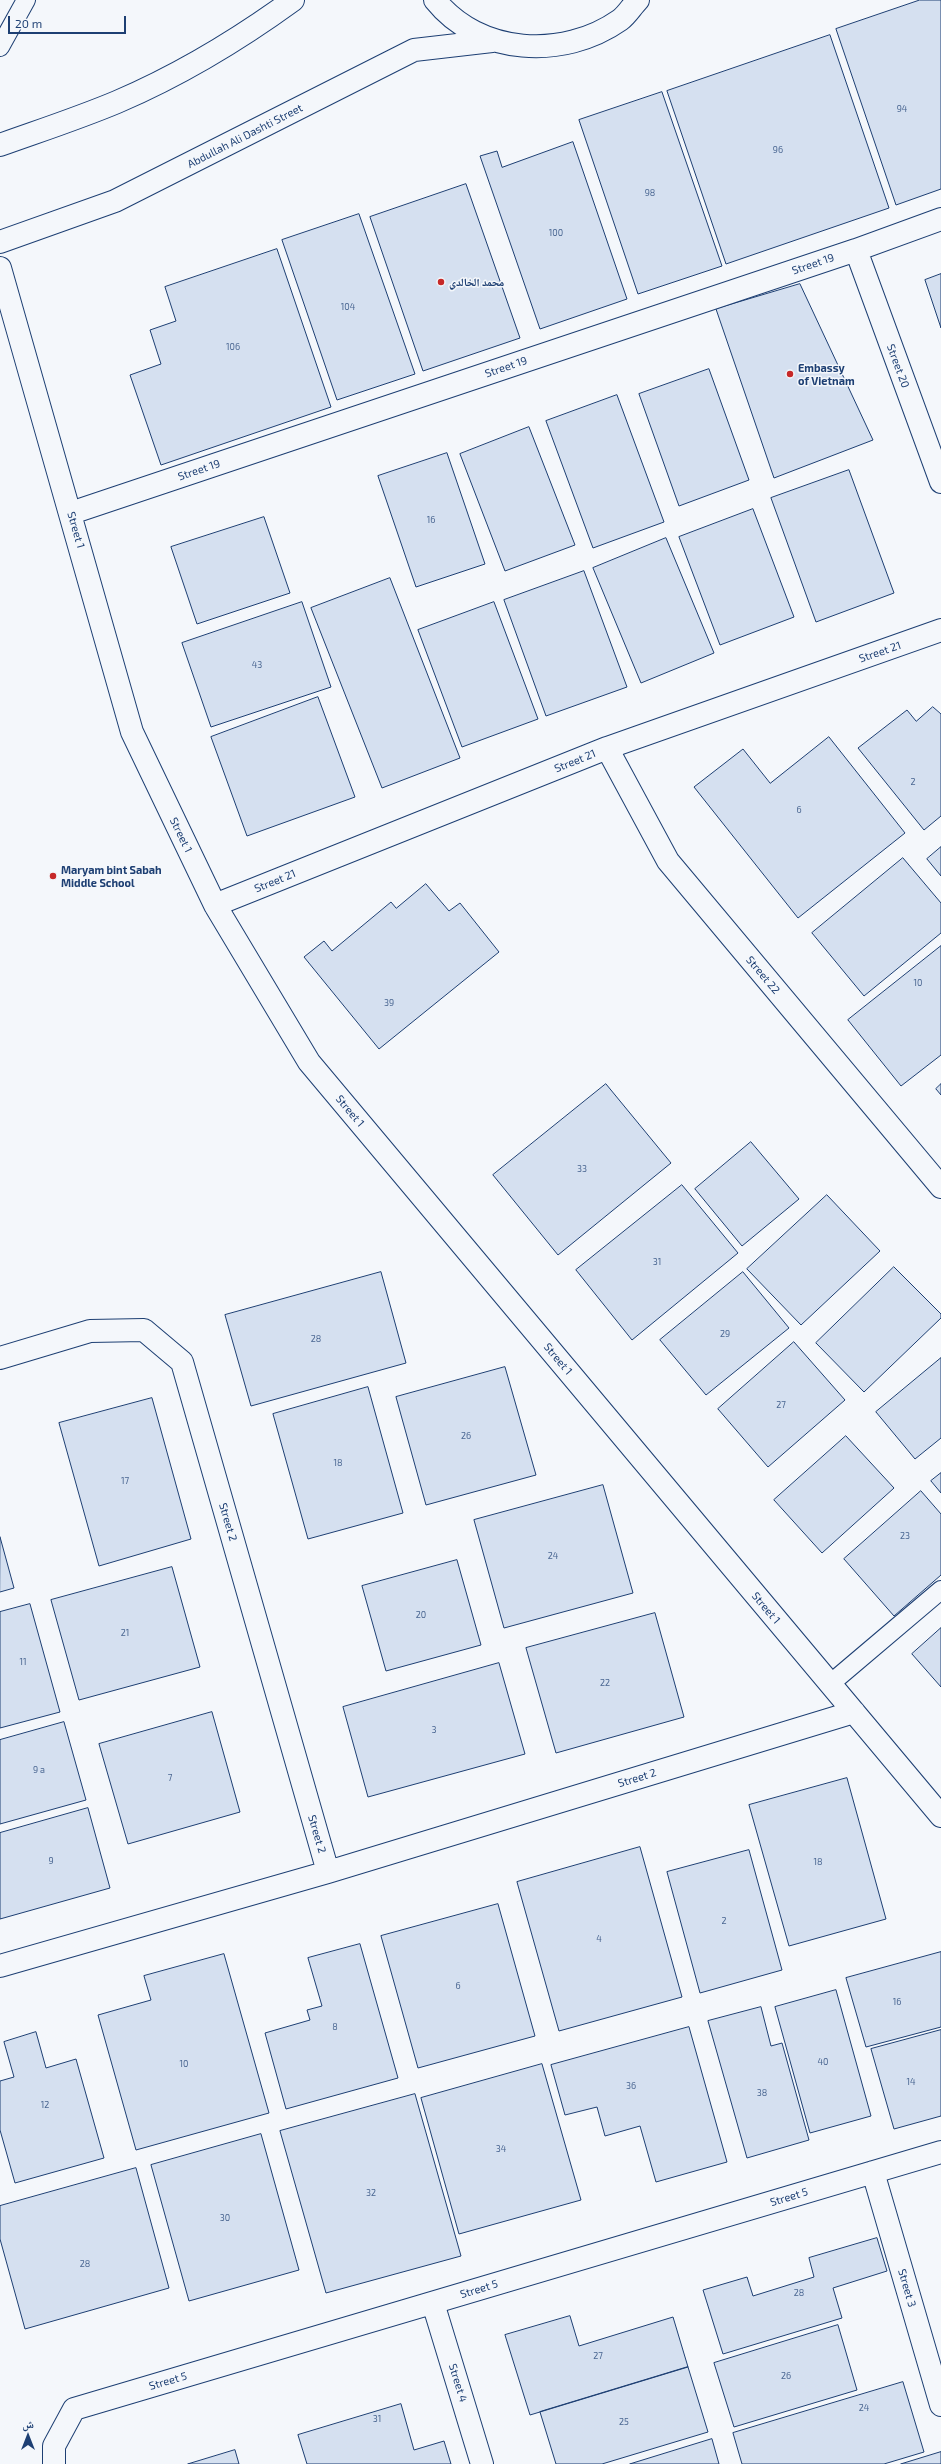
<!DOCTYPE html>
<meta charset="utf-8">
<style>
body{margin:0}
#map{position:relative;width:941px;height:2464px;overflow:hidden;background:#f4f7fb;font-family:"Exo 2","Noto Naskh Arabic",sans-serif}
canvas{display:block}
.north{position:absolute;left:8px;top:2416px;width:40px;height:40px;-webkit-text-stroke:3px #f4f7fb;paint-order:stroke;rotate:0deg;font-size:11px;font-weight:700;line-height:16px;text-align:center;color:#1d3f73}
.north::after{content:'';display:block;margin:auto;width:14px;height:18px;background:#1d3f73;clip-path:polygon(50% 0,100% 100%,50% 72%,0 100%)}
.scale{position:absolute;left:8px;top:16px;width:118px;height:18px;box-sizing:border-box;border:2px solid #1d3f73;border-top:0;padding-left:5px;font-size:12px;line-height:14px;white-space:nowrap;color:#1d3f73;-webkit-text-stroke:3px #f4f7fb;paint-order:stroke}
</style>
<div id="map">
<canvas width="941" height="2464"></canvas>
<div class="north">ش</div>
<div class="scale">20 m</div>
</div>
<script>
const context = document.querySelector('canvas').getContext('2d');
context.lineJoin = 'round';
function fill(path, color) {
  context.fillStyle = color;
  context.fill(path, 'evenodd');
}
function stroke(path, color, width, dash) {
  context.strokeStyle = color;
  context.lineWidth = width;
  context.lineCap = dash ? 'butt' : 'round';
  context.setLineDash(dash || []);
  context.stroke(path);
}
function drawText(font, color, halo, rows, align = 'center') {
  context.font = font + ' "Exo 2","Noto Naskh Arabic",sans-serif';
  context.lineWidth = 3;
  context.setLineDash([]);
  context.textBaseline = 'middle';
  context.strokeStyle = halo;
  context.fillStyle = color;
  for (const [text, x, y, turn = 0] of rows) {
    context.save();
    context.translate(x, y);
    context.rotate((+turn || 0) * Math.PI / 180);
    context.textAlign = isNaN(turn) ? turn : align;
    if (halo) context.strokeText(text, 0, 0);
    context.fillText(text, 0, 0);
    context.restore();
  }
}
const building = new Path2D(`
 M920 0H941V189L896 205 836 29Z
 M830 35 889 208 726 264 667 91Z
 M662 92 722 266 638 294 579 120Z
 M573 142 627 299 540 329 480 156 497 151 502 167Z
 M466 184 520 338 423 371 370 217Z
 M359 214 415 374 337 400 282 240Z
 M277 249 331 407 161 465 130 375 161 364 150 330 176 321 165 287Z
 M941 274V328L925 280Z
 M800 284 873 440 774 478 716 309Z
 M709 369 749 480 679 506 639 394Z
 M617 395 664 522 593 548 546 421Z
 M529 427 575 545 505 571 460 454Z
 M447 453 485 564 416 587 378 476Z
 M849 470 894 593 816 622 771 498Z
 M753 509 794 617 720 645 679 537Z
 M264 517 290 593 197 624 171 547Z
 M666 538 714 653 641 683 593 568Z
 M584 571 627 687 546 716 504 600Z
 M390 578 460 758 382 788 311 608Z
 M302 602 331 687 211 727 182 643Z
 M494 602 538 719 462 747 418 630Z
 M318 697 355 797 247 836 211 737Z
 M933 707 941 714V816L924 830 858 748 907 710 916 721Z
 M829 737 905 833 798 918 694 787 743 749 770 783Z
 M941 847V876L927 859Z
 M903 858 941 903V933L864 996 812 933Z
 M426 884 449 911 460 903 499 952 379 1049 304 957 324 941 332 951 391 902 396 908Z
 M941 946V1055L901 1086 848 1020Z
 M606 1084 671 1163 558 1255 493 1175Z
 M941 1084V1095L936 1089Z
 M751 1142 799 1199 742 1246 695 1189Z
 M682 1185 738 1253 632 1340 576 1270Z
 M827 1195 880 1251 801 1325 747 1269Z
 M894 1267 941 1314V1318L864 1392 816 1343Z
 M381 1272 406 1363 251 1406 225 1315Z
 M743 1272 789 1328 706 1395 660 1340Z
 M794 1342 845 1400 768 1467 718 1409Z
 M941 1358V1438L915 1459 876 1412Z
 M505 1367 536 1475 426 1505 396 1397Z
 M368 1387 403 1513 308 1539 273 1414Z
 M152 1398 191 1539 99 1566 59 1423Z
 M846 1436 894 1488 822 1553 774 1500Z
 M941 1473V1493L931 1481Z
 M603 1485 633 1593 504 1628 474 1520Z
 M921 1491 941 1514V1575L894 1616 844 1559Z
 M0 1537 14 1588 0 1592Z
 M457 1560 481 1645 386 1671 362 1586Z
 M172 1567 200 1667 79 1700 51 1600Z
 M30 1604 60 1712 0 1728V1612Z
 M655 1613 684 1717 556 1753 526 1648Z
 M941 1628V1687L912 1654Z
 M499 1663 525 1754 368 1797 343 1707Z
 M212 1712 240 1812 128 1844 99 1744Z
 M64 1722 86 1800 0 1824V1740Z
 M847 1778 886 1919 789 1946 749 1805Z
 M88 1808 110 1888 0 1919V1833Z
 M640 1847 682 1997 559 2031 517 1882Z
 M749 1850 782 1970 700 1993 667 1872Z
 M498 1904 535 2036 418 2068 381 1936Z
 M360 1944 398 2078 286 2109 265 2033 310 2020 307 2010 322 2006 308 1958Z
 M941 1952V2027L866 2047 846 1978Z
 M224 1954 269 2113 136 2150 98 2015 151 2000 144 1976Z
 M836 1990 871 2116 810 2133 775 2007Z
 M761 2007 771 2046 782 2043 809 2140 747 2158 708 2021Z
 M689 2027 727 2162 656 2182 640 2126 605 2136 597 2107 565 2115 551 2065Z
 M941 2030V2116L894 2129 871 2049Z
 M36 2032 46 2068 76 2059 104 2158 15 2183 0 2130V2081L14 2077 4 2042Z
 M542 2064 581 2200 459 2234 421 2098Z
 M415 2094 461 2256 326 2293 280 2131Z
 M261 2134 299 2270 189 2301 151 2165Z
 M136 2168 169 2288 25 2329 0 2239V2206Z
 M877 2238 887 2271 833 2288 842 2318 723 2354 703 2290 747 2277 753 2296 814 2277 809 2258Z
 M570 2316 579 2346 673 2317 688 2367 530 2415 505 2335Z
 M838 2325 857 2390 734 2427 714 2363Z
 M688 2367 708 2432 602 2464H556L540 2412Z
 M903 2382 924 2452 884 2464H742L733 2433Z
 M401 2404 414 2450 444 2441 451 2464H307L298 2435Z
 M712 2439 719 2464H630Z
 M235 2450 239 2464H188Z
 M941 2452V2464H901Z`);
fill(building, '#d5e0f0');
stroke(building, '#1d3f73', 1);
const service = new Path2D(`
 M0 47 26 0
 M830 1684 941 1590`);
const minor = new Path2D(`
 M856 250 941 482
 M0 268 132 732 215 905 309 1062 941 1816
 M71 513 856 250 941 219
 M607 748 668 861 941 1187
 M215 905 607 748 941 630
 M0 1358 90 1331 144 1330 182 1362 328 1872
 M0 1966 328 1872 854 1712
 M873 2172 941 2405
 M433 2303 482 2464
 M54 2464V2446L74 2409 941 2152`);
const secondary = new Path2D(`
 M435 0C479 55 563 60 620 20 627 15 632 6 638 0
 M0 145C39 131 79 118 117 102 180 75 238 40 293 0
 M0 242 115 201 414 50 492 41`);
stroke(service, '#1d3f73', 20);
stroke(minor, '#1d3f73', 24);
stroke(secondary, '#1d3f73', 24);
stroke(service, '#f4f7fb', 18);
stroke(minor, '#f4f7fb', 22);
stroke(secondary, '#f4f7fb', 22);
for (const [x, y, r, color] of [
 [441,282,4,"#c62828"],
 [790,374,4,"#c62828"],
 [53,876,4,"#c62828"]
]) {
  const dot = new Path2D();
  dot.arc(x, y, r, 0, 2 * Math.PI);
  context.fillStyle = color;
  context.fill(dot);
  stroke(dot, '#f4f7fb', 1.5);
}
drawText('9px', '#4b6792', null, [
 ["94",902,109],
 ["96",778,150],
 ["98",650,193],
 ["100",556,233],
 ["104",348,307],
 ["106",233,347],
 ["16",431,520],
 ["43",257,665],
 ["2",913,782],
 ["6",799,810],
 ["10",918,983],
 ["39",389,1003],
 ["33",582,1169],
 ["31",657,1262],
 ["29",725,1334],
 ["28",316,1339],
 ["27",781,1405],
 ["26",466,1436],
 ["18",338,1463],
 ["17",125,1481],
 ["23",905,1536],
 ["24",553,1556],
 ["20",421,1615],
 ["21",125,1633],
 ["11",23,1662],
 ["22",605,1683],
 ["3",434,1730],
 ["9 a",39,1770],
 ["7",170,1778],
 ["9",51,1861],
 ["18",818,1862],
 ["2",724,1921],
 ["4",599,1939],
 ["6",458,1986],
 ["16",897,2002],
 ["8",335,2027],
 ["40",823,2062],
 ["10",184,2064],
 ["14",911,2082],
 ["36",631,2086],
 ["38",762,2093],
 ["12",45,2105],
 ["34",501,2149],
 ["32",371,2193],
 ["30",225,2218],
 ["28",85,2264],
 ["28",799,2293],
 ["27",598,2356],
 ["26",786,2376],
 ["24",864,2408],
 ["31",377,2419],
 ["25",624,2422]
]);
drawText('11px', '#1d3f73', '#f4f7fb', [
 ["Abdullah Ali Dashti Street",245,136,-27],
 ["Street 19",813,264,-19],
 ["Street 20",898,366,70],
 ["Street 19",506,367,-19],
 ["Street 19",199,470,-19],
 ["Street 1",76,530,74],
 ["Street 21",880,652,-19],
 ["Street 21",575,761,-22],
 ["Street 1",181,835,64],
 ["Street 21",275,881,-22],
 ["Street 22",763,975,50],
 ["Street 1",350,1111,50],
 ["Street 1",558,1359,50],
 ["Street 2",228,1522,74],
 ["Street 1",766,1608,50],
 ["Street 2",637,1778,-17],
 ["Street 2",317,1834,74],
 ["Street 5",789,2197,-17],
 ["Street 3",907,2288,74],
 ["Street 5",479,2289,-17],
 ["Street 5",168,2381,-16],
 ["Street 4",458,2383,73]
]);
drawText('bold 11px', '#1d3f73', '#f4f7fb', [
 ["محمد الخالدي",449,282],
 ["Embassy",798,368],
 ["of Vietnam",798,381],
 ["Maryam bint Sabah",61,870],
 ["Middle School",61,883]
], 'left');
</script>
